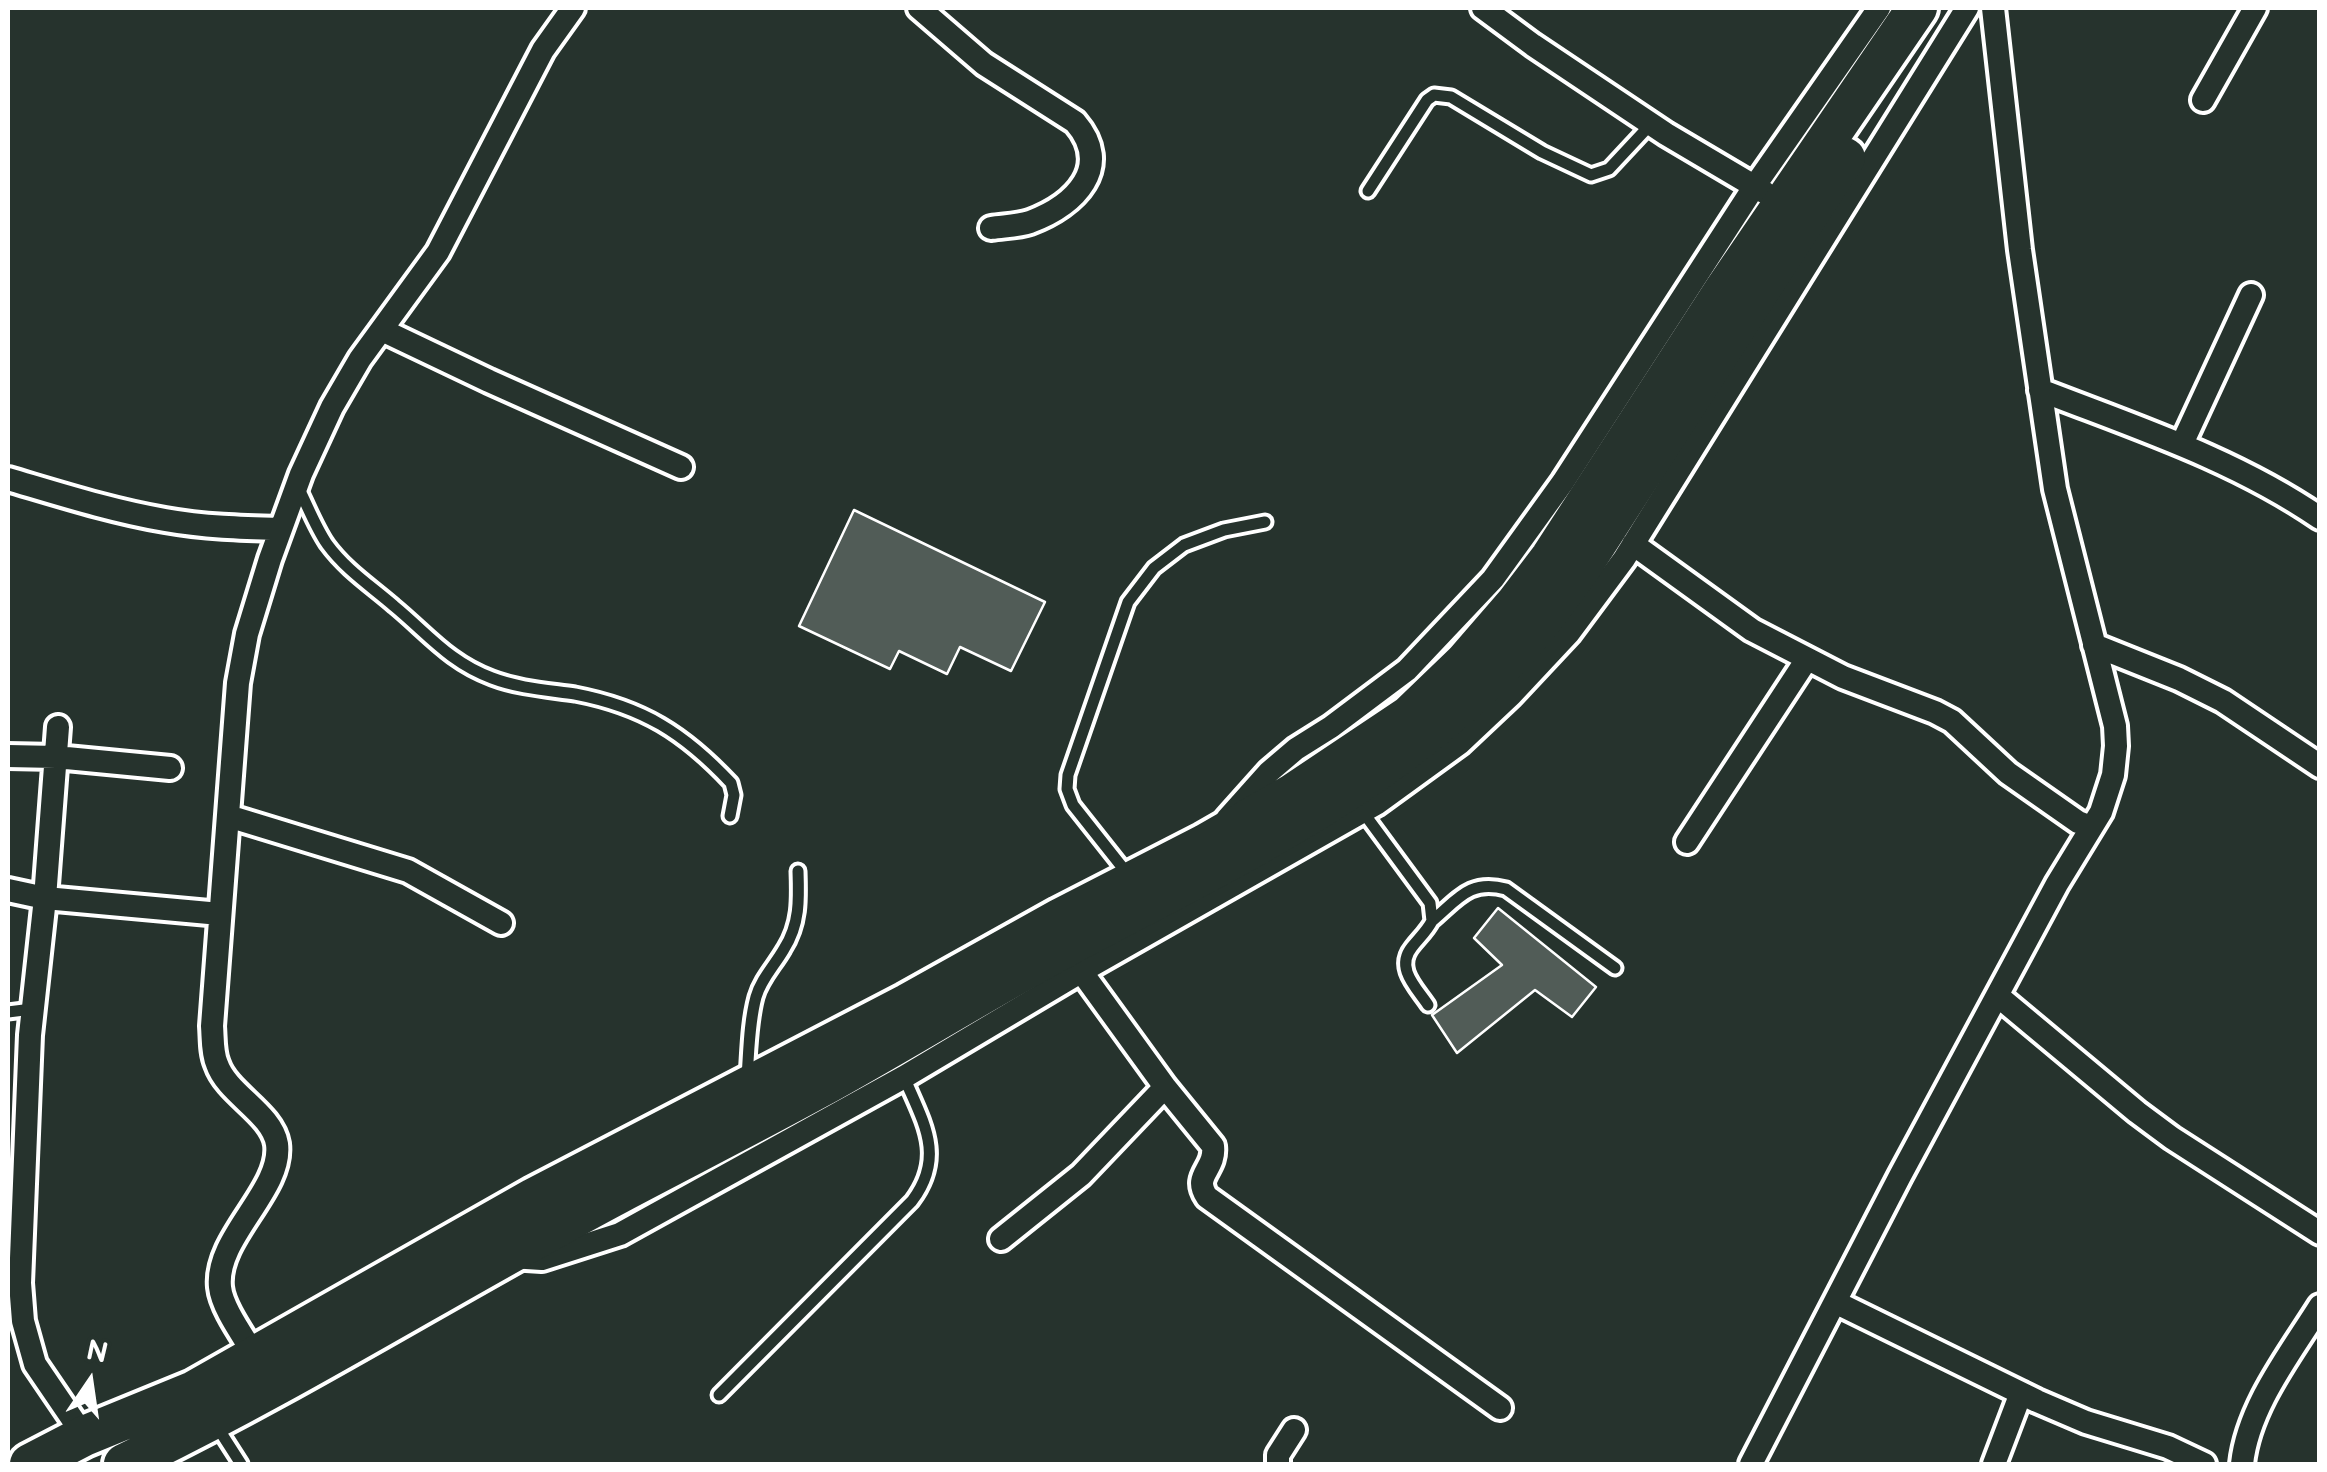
<!DOCTYPE html>
<style>
body{margin:0}
#map{position:relative;width:2327px;height:1472px;overflow:hidden;background:#26332d;font-family:"Balsamiq Sans",sans-serif}
canvas{display:block}
.frame{position:absolute;inset:0;border:10px solid #fff;pointer-events:none}
.north{position:absolute;left:40px;top:1332px;width:100px;height:100px;-webkit-text-stroke:8px #26332d;paint-order:stroke;rotate:13deg;font-size:28px;font-weight:700;line-height:40px;text-align:center;color:#fff}
.north::after{content:'';display:block;margin:auto;width:35px;height:45px;background:#fff;clip-path:polygon(50% 0,100% 100%,50% 72%,0 100%)}
</style>
<div id="map">
<canvas width="2327" height="1472"></canvas>
<div class="frame"></div>
<div class="north">N</div>
</div>
<script>
const context = document.querySelector('canvas').getContext('2d');
context.lineJoin = 'round';
function fill(path, color) {
  context.fillStyle = color;
  context.fill(path, 'evenodd');
}
function stroke(path, color, width, dash) {
  context.strokeStyle = color;
  context.lineWidth = width;
  context.lineCap = dash ? 'butt' : 'round';
  context.setLineDash(dash || []);
  context.stroke(path);
}
const building = new Path2D(`
 M854 510 1045 602 1011 671 960 647 947 674 899 651 890 669 799 626Z
 M1498 908 1596 987 1572 1017 1535 990 1457 1053 1432 1015 1502 965 1474 938Z`);
fill(building, '#515c57');
stroke(building, '#fff', 2.5);
const lane = new Path2D(`
 M1368 191 1427 100 1434 95 1451 97 1542 152 1591 175 1609 169 1651 124
 M299 489C308 507 316 528 327 544 346 570 371 586 394 606 428 634 449 662 492 678 518 688 547 690 575 694 643 707 684 733 731 783L734 795 730 816
 M1363 812 1430 903 1432 921C1427 931 1419 938 1412 947 1395 968 1416 987 1428 1005
 M1130 877 1073 805 1067 789 1068 775 1128 602 1154 568 1184 545 1224 530 1265 522
 M1432 921C1458 899 1470 879 1506 889L1615 968
 M8 1012 32 1009
 M747 1077C749 1051 749 1023 756 997 761 979 775 965 784 949 800 924 799 899 798 871
 M719 1395 912 1201C946 1156 923 1122 904 1077
 M216 1425 241 1464`);
const street = new Path2D(`
 M919 8 984 64 1075 122C1114 167 1075 205 1030 222 1018 226 1004 226 991 228
 M1483 8 1533 45 1666 134 1764 192
 M2203 100 2255 8
 M382 330 489 381 681 467
 M2040 390C2135 427 2234 459 2320 518
 M2182 444 2251 295
 M8 479C59 494 112 511 165 520 204 527 242 528 281 529
 M1633 544 1752 630 1843 677 1935 712 1952 721 2008 773 2078 822 2091 827
 M2094 645 2179 679 2223 701 2320 766
 M58 727 45 898 30 1035 20 1283 23 1321 35 1364 84 1436
 M8 756 56 757 170 768
 M228 816 408 871 501 923
 M1227 819 1269 772 1296 749 1331 727 1407 670 1493 579 1563 482 1754 187 1879 8
 M1687 842 1807 659
 M8 890 45 898 220 914
 M1073 960 1165 1087 1213 1146C1216 1170 1192 1175 1207 1197L1500 1408
 M1998 996 2137 1112 2172 1138 2320 1233
 M1001 1239 1081 1175 1165 1087
 M511 1257 542 1259 620 1234 904 1077 1082 971 1376 804 1460 743 1511 695 1569 633 1624 559 1967 8
 M1835 1302 2037 1401 2086 1422 2168 1447 2204 1464
 M255 1356C244 1337 222 1308 220 1287 215 1237 283 1190 277 1144 272 1113 227 1094 217 1064 212 1053 213 1038 212 1026L238 683 247 634 270 559 301 474 332 407 360 359 438 252 543 50 573 8
 M1278 1464V1455L1294 1430
 M1751 1464 1900 1176 2057 884 2101 812 2113 775 2116 746 2115 726 2055 489 2020 250 1993 8
 M1994 1464 2021 1393
 M2242 1464C2248 1407 2290 1354 2320 1306`);
const highway = new Path2D(`
 M30 1464 84 1436 194 1391 534 1198 907 1004 1061 918 1205 844 1292 794 1410 715 1464 663 1516 603 1551 557 1725 289 1917 8
 M124 1464C293 1383 452 1282 618 1194 684 1159 751 1125 817 1089 901 1043 982 992 1066 947 1219 865 1378 793 1501 667 1532 636 1557 601 1582 566L1845 158`);
stroke(lane, '#fff', 19);
stroke(street, '#fff', 30);
stroke(highway, '#fff', 48);
stroke(lane, '#26332d', 11);
stroke(street, '#26332d', 22);
stroke(highway, '#26332d', 40);
</script>
